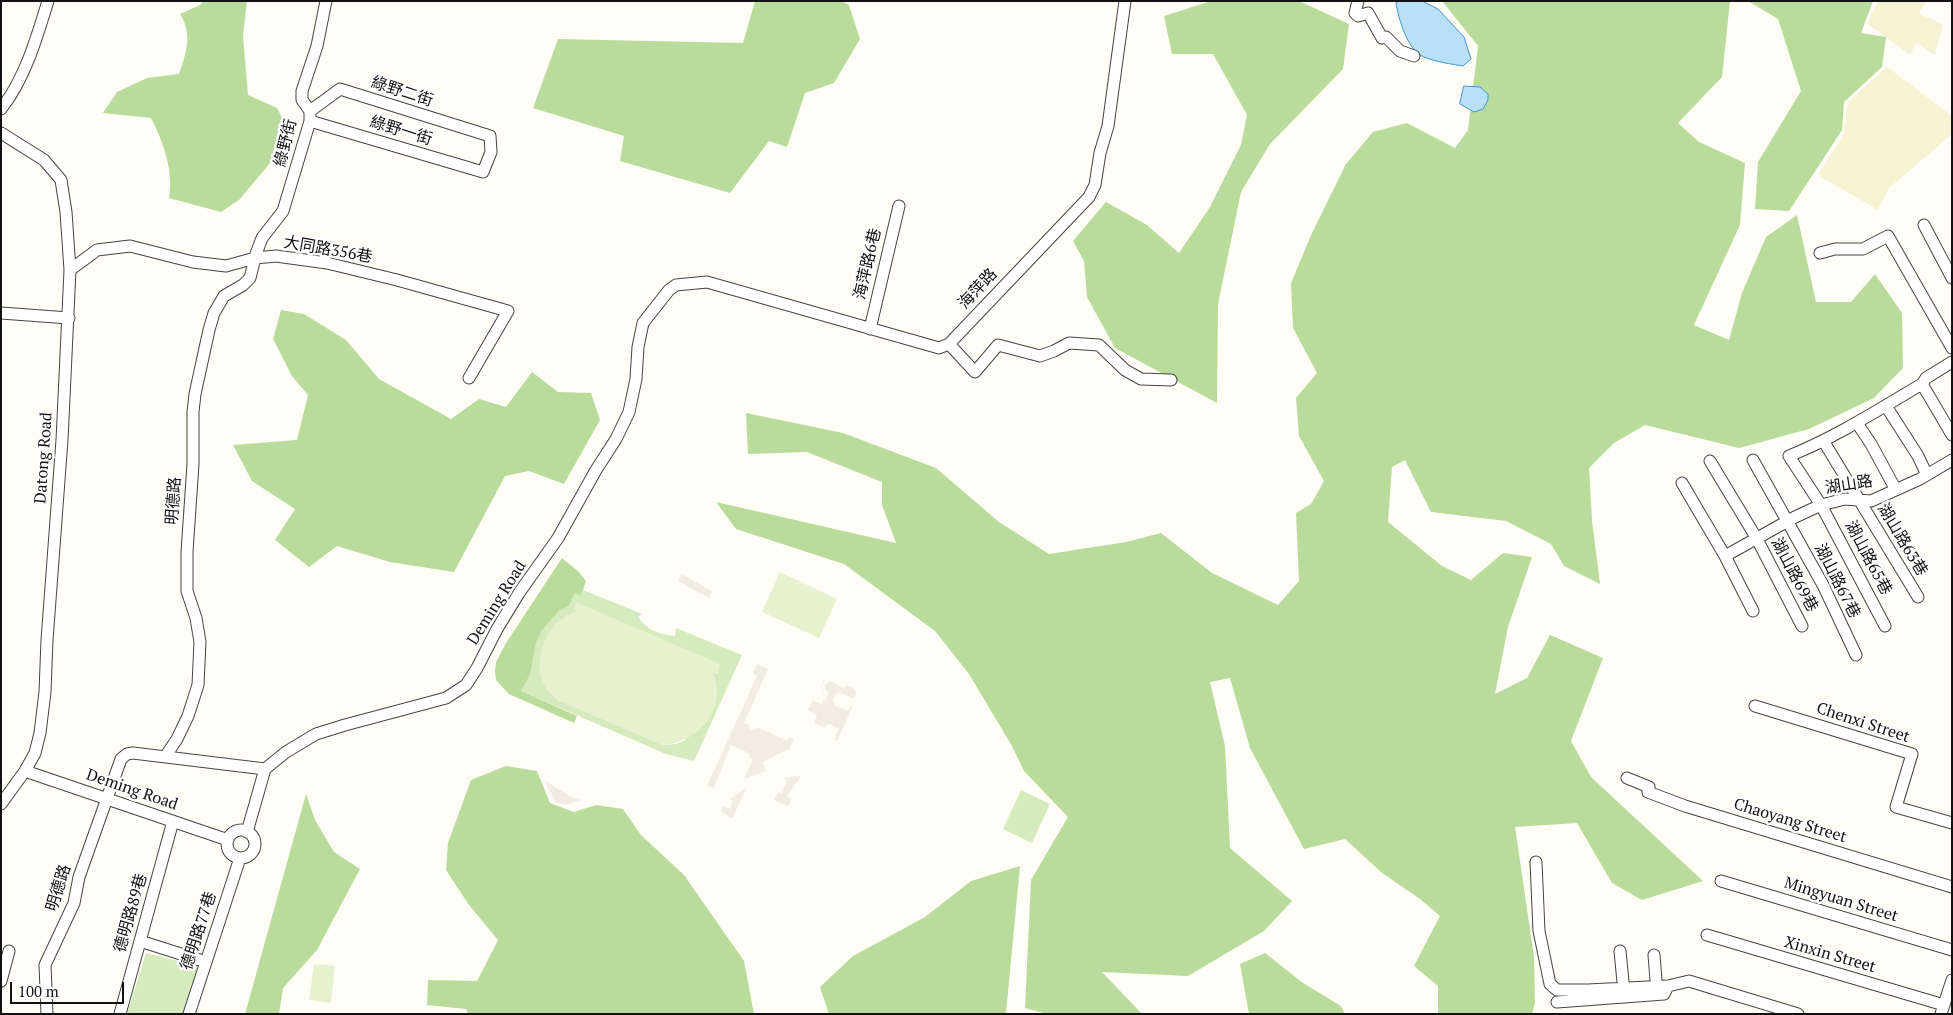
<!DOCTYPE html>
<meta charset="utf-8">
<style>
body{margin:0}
#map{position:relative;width:1953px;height:1015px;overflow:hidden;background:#fffdf5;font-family:"PT Serif",serif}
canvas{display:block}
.frame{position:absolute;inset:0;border:2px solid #111;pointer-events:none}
.scale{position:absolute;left:10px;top:982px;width:114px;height:22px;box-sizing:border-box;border:2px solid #111;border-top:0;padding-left:6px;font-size:15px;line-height:18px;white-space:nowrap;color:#111;-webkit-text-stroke:4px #fff;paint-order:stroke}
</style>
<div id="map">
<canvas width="1953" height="1015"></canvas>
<div class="frame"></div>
<div class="scale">100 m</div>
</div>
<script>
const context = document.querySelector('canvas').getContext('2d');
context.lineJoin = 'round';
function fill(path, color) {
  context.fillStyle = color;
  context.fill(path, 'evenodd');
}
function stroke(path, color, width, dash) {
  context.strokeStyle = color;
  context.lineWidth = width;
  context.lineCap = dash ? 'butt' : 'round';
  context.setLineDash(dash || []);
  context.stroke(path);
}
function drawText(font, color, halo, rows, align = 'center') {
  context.font = font + ' "PT Serif","Noto Sans TC",serif';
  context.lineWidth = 5;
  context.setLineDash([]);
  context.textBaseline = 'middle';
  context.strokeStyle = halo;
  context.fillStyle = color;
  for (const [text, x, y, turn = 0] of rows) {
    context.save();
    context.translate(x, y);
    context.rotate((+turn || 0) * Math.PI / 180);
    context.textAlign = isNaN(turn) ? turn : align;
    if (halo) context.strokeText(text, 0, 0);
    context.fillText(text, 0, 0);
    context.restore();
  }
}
fill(new Path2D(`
 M1878 1H1926L1919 14 1943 24 1935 55 1916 43 1910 55 1867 23Z
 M1887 67 1952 116V134L1889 188 1878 210 1818 175 1844 134 1848 102Z`), '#f6f3d4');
fill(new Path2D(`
 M583 590 642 614 638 617C648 631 659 634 675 636L676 628 742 655 694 761 666 754 521 691 530 675 536 644 542 630 560 610 569 606 575 593 581 596ZM579 611 686 740 676 744 662 745 540 666C543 641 554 620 579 611Z
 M1021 790 1050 804 1032 843 1003 829Z
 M146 953 198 966 183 1014H127Z`), '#d5ebbd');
fill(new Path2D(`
 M203 1H247L243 36 248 95 277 108 287 127 281 150 239 200 221 212 169 198C174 172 163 141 151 118L103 113 117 92 147 78 179 74C186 54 193 34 180 14L200 5Z
 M755 1H841L849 5 860 39 834 83 805 93 787 147 769 141 730 193 620 161 624 136 533 108 558 39 743 43Z
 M1211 1H1299L1349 24 1343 69 1270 144 1241 192 1218 304 1217 403 1115 348 1087 297 1084 261 1073 241 1106 202 1147 225 1179 253 1210 207 1241 145 1247 115 1213 54H1172L1164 16Z
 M1442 1H1730L1722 77 1678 123 1699 142 1745 163 1740 225 1694 325 1729 340 1742 293 1766 237 1797 215 1816 302H1851L1875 274 1902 313 1903 368 1874 398 1809 429 1739 448 1645 425 1614 443 1589 468 1592 521 1600 584 1564 566 1551 544 1506 521 1431 512 1405 460 1392 467 1388 522 1442 566 1471 580 1503 553 1532 557 1508 627 1495 694 1527 678 1550 635 1603 658 1571 741 1591 777 1703 881 1642 900 1612 883 1577 823 1515 827 1534 957 1535 1003 1532 1014H1438V986L1414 966 1440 916 1420 899 1382 873 1345 839 1304 849 1250 748 1230 678 1210 682 1225 746 1230 848 1292 901 1264 931 1188 976 1102 972 1142 1014H1047L1025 1008 1031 880 1068 817 1024 771 1012 746 969 674 935 631 844 564 736 529 716 502 896 543 882 505V482L807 452 748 454 746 413 843 433 936 468 999 522 1049 554 1126 542 1161 533 1212 573 1278 605 1299 581 1296 513 1311 504 1324 481 1299 436 1296 398 1317 373 1293 328 1291 283 1312 233 1346 164 1373 132 1407 123 1455 148 1468 130 1478 46Z
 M1748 1H1873L1861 33 1886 37 1882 67 1844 102 1842 130 1789 211 1755 209 1758 162 1801 91 1778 19Z
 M281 310 304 314 346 340 379 379 451 419 479 399 506 407 532 372 558 392 591 393 600 420 564 484 529 471 505 476 454 572 390 562 337 546 309 567 275 540 295 509 252 481 233 445 297 440 308 395 292 376 273 339Z
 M562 558 579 572 586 581 581 596 575 593 569 606 560 610 542 630 536 644 530 675 521 691 577 716 574 723 509 694 496 680 495 671 496 662 506 643Z
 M506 766 537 771 550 803 574 812 596 805 623 809 641 835 684 875 744 961 754 1014H468L466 1009 427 1005 428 980 477 981 498 940 469 905 446 870 448 843 471 780Z
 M306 794 315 820 334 852 360 869 317 950 283 988 279 1014H245Z
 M1020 866 1006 1013 1008 1014H829L820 987 853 956 925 917 971 881Z
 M1265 953 1303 983 1341 1006 1345 1014H1249L1240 964Z`), '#b9dc9c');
fill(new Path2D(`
 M780 572 837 599 819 638 762 612Z
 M576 602 720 664 718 674 713 673C728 709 698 743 662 745L557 700C553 696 549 692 546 688 531 665 544 628 567 615 571 613 575 612 579 611L574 609Z
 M314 964 335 966 331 1003 309 1000Z`), '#e6f2cf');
fill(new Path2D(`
 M682 574 712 591 709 598 678 581Z
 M757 664 768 669 744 723 748 724 751 730H755L757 727 787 741 789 737 794 740 789 749 763 762 765 771 744 779 753 759 750 758 749 753 731 745 714 788 707 786 757 676 753 673Z
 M826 675 822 687 825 702 829 693 825 689V685L830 681 844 688 846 685 853 688 856 693 854 699 839 692 837 693 833 700 835 706 848 711 850 707 852 708 837 741 834 740 839 729 830 724 826 725 825 728 814 723 817 715 808 710 813 700 822 705 824 698 821 687Z
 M802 775 787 796 792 799 788 806 774 800 778 792 782 793 787 781 784 778Z
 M545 781 572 797 580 800 566 805 554 801Z
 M747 787 732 819 721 811 722 805 729 809 732 804 733 801 730 799Z`), '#f1ede2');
const water = new Path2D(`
 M1400 1H1422L1438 9 1464 37 1471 59 1463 66C1451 64 1436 62 1424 57 1407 50 1399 20 1396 3Z
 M1464 86 1480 87 1488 94V100L1483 109 1474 112 1460 104Z`);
fill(water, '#b9e0f7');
stroke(water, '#3f96cf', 1);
const minor = new Path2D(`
 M1358 1 1355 13 1358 16 1368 13 1382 38 1386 37 1400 51 1414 56
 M1 109C25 79 37 37 48 1
 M310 111 340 89 490 136 491 152 483 172 310 121
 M1 133 44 160 61 180 66 212 70 270 62 440 47 640 45 692 40 733 35 753 25 771 1 804
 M1924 225 1952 278
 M1820 253 1835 249H1863L1888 236 1952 348
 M70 270 97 250 130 246 193 262 226 266 255 258 276 256 327 263 397 280 508 311 469 378
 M1 313 69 318
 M870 329 899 206
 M949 344 975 372 998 345 1040 356 1054 351 1069 343 1099 345 1125 370 1141 379 1171 380
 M1922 384 1952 435
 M1886 406 1918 456 1927 475
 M1857 423 1871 444 1896 490
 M1824 442 1918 597
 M1753 460 1823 585 1856 655
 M1710 461 1757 539 1802 626
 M1682 483 1725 556 1753 611
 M1725 556 1795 517 1821 505 1845 499 1871 501 1920 479 1952 460
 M1885 626 1821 505 1789 456C1836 437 1878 410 1922 384L1926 378 1952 362
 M1755 706 1912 754 1896 807 1952 823
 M165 757 177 739 188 716 198 685 200 642 196 618 187 591V552L193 464V412L195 394 209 330 214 313 224 296 243 285 250 278 256 254 262 238 283 211 310 121V111L302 100V91L317 46 326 1
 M25 771 228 840
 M1627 778 1649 787 1648 792 1685 806 1952 887
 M227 844a14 14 0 1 1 28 0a14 14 0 1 1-28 0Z
 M247 832 265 769 286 752 316 734 345 725 446 698 466 685 477 668 497 629 519 593 558 538 596 470 616 439 629 412 636 379 638 347 643 323 669 290 676 285 707 282 939 348 949 344 1089 197 1095 185 1100 153 1108 126 1125 1
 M1536 862 1539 931 1550 984 1557 990H1588L1668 986
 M1721 881 1952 950
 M1707 935 1944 1005
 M140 941 206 962
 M1620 951 1623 982
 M1654 955 1656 980
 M1 981 9 951
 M1557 1002 1664 994 1668 986 1689 981 1798 1014
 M47 1014 45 965 74 903 79 877 121 759 127 754 133 753 265 769
 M120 1014 173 821
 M189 1014 240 858
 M1941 1014 1952 980`);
stroke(minor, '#444', 13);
stroke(minor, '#fff', 11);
drawText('16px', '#111', '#fff', [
 ["綠野二街",402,92,18],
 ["綠野一街",401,131,17],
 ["綠野街",286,143,-76],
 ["大同路356巷",328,250,10],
 ["海萍路6巷",868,264,-77],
 ["海萍路",978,289,-47],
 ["Datong Road",44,458,-86],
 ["湖山路",1849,485,-9],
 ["明德路",174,501,-86],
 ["湖山路63巷",1902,540,59],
 ["湖山路65巷",1868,558,62],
 ["湖山路69巷",1794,575,62],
 ["湖山路67巷",1837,581,63],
 ["Deming Road",497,603,-58],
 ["Chenxi Street",1863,723,18],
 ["Deming Road",132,790,19],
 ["Chaoyang Street",1790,821,17],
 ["明德路",59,888,-73],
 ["Mingyuan Street",1841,900,17],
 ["德明路89巷",131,913,-74],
 ["德明路77巷",199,931,-72],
 ["Xinxin Street",1830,955,16]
]);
</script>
